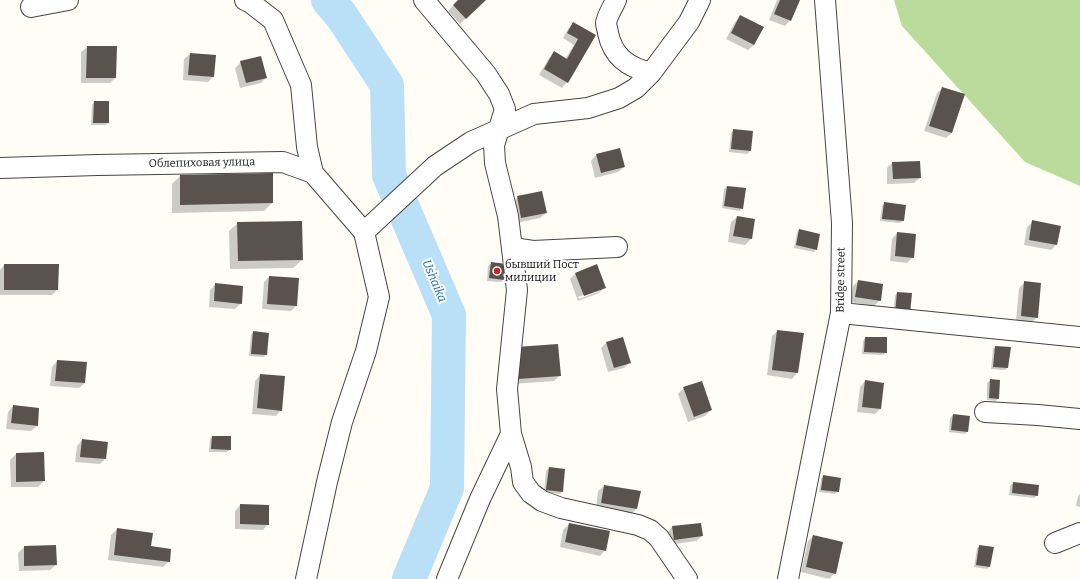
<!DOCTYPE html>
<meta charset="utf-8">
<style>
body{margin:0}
canvas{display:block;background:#fffdf5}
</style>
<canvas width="1080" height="579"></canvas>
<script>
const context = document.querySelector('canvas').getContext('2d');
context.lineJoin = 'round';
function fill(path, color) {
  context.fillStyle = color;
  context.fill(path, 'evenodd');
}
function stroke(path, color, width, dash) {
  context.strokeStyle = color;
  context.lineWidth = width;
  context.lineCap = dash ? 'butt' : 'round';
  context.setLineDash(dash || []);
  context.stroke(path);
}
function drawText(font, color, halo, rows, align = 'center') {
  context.font = font + ' Bitter,serif';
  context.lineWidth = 4;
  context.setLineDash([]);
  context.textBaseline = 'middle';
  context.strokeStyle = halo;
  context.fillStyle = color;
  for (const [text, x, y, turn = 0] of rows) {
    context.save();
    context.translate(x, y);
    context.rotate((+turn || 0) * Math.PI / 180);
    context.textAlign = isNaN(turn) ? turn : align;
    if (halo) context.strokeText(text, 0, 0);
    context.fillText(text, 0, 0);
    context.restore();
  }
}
fill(new Path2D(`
 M894 0H1080V186L1025 162 902 26Z`), '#b9dc9c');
fill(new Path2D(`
 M459 0H484L460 24 448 11Z
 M777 0H798L790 20 785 26 769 20Z
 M740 16 763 28 754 45 748 50 726 39 735 22Z
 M574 23 594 35 567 82 562 88 539 75 549 58 554 52 565 59 574 45 563 38 568 29Z
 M87 47 115 78 110 83H81V52Z
 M190 54 215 56 213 77 208 82 183 80 184 59Z
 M241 62 266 78 261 83 240 88 235 68Z
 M943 88 952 133 946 138 924 131 937 93Z
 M94 102 108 122 106 125H91L92 105Z
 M734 130 751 132 750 151 747 154 729 152 731 133Z
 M596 155 624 167 618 172 595 178 591 161Z
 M892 163 920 178 914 183 887 184V168Z
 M272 174V203L264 211 172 213V184L180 176Z
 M727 187 742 208 739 211 722 208 724 189Z
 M518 197 546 213 540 218 516 223 512 203Z
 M885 203 903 221 900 223 880 221 882 206Z
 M737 217 754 219 751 239 745 245 728 242 731 222Z
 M1033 222 1056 245 1051 250 1024 245 1027 227Z
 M238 223 302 260 293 268 230 269 229 231Z
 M799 230 816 249 814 252 794 248 797 233Z
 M897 233 913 257 907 263 890 261 892 239Z
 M491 263 503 279 501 282 487 281 488 266Z
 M4 265 57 290 52 295H0V270Z
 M575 274 605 287 599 293 578 301 570 279ZM600 289V291L579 299 578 297Z
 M269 277 296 306 291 311 262 309 264 282Z
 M858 281 880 300 874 306 850 302 853 286Z
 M1025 282 1037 317 1031 323 1016 321 1019 288Z
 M216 284 241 303 235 309 209 307 210 290Z
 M897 293 906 316 893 315 895 296Z
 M778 331 803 334 797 373 792 379 767 375 772 336Z
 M253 332 266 355 264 357 249 356 251 335Z
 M865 338 886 352 883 355 862 354 863 341Z
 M606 343 630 362 624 368 608 372 601 348Z
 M995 347 1007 368 1005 370 991 369 993 349Z
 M511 354 560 375 554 381 513 384Z
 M57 361 85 383 79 388 50 386 52 367Z
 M260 375 281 410 276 416 252 414 255 381Z
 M990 380 998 398 996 401 987 400V383Z
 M865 381 880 409 875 414 857 412 860 387Z
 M684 388 711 410 705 416 688 422 678 394Z
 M13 406 37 426 31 431 6 429 8 412Z
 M953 415 967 431 965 434 949 432 950 418Z
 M212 437 230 450 227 452H209L210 439Z
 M82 440 105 459 100 464 75 462 77 446Z
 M43 453 44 481 38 487H11L10 460 16 454Z
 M549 468 564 470 562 492 559 494 544 492 546 471Z
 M823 476 838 491 835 494 819 492 821 479Z
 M1013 483 1037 495 1034 498 1009 495 1010 486Z
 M604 486 639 492 636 509 631 515 596 509 598 491Z
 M1080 494V507L1076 506 1078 496Z
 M240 505 268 524 263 530 235 529V511Z
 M569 524 605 550 600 556 560 547 563 530Z
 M672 527 702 536 696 541 668 545 667 533Z
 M117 529 150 547 169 561 163 567 108 560 111 535Z
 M813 536 835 573 829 579 801 572 808 541Z
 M980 546 989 567 987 569 974 567 977 548Z
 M24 547 56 565 50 570 19 571 18 553Z`), '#0003');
stroke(new Path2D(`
 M328 0 341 15 387 85 389 175 449 315 447 488 409 579`), '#b9e0f7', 34);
fill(new Path2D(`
 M458 0H486L466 19 453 5Z
 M780 0H800L791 21 774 14Z
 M740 15 764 27 754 45 731 33Z
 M573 22 596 35 568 83 544 69 554 51 567 59 578 39 567 33Z
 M87 46H117L116 78H86Z
 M190 53 216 55 214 77 188 75Z
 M261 56 267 78 246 83 240 61Z
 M942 87 965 94 952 133 929 126Z
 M94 101H109V123H93Z
 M733 129 753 131 751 151 731 149Z
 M620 148 625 167 601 173 596 154Z
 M920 161 921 178 893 179 892 162Z
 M273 173V203L180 205V175Z
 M727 186 746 188 743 209 724 206Z
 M542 191 547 213 521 218 517 196Z
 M884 202 906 205 904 221 882 219Z
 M737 216 755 219 752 239 733 236Z
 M1032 220 1061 226 1057 245 1029 240Z
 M302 221 303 260 238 261 237 222Z
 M799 229 820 234 817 250 796 245Z
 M897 232 916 234 914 258 895 256Z
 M491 262 506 264 504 280 489 278Z
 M4 264H59L58 290H4Z
 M597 264 606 288 584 296 575 273Z
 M269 276 299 278 297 306 267 304Z
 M858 280 883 284 881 301 855 297Z
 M1024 281 1041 283 1038 318 1021 316Z
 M215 283 243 286 242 304 214 301Z
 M897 292 912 293 910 314 895 313Z
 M777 330 804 333 798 373 772 370Z
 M253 331 269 333 267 355 251 354Z
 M623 337 631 363 614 368 606 342Z
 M865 337H887V353L864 352Z
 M558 344 561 376 518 379 516 347Z
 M995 346 1011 347 1008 368 993 367Z
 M57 360 87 362 85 383 55 381Z
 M260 374 285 376 282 411 257 408Z
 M990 379 1000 380 999 399 989 398Z
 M865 380 884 383 881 409 862 407Z
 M702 381 712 410 694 417 683 387Z
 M13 405 39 408 38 426 11 423Z
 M953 414 970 416 968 432 951 430Z
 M212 436H231V450L211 449Z
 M82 439 108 442 106 459 80 457Z
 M44 452 45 481 16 482V453Z
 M549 467 565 469 563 492 546 490Z
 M823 475 841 478 839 492 821 490Z
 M1013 482 1039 485 1038 496 1012 493Z
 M604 485 641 491 637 509 601 503Z
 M240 504 269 505V525L240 524Z
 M569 523 610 531 606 551 565 542Z
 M701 523 703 536 674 540 672 526Z
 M117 528 153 533 151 546 171 549 170 562 114 555Z
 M813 535 843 542 836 574 806 567Z
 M56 545 57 565 24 566V546Z
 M979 545 994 547 990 567 976 565Z`), '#5a524d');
const minor = new Path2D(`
 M245 0 251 3 273 20 301 85 307 147 313 173
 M424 0 486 74 499 94 505 109 494 145 495 163 508 216 517 290 507 389 511 434 521 467 523 482 531 493 542 501 561 508 638 525 650 530 659 538 687 579
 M616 0C613 7 607 16 606 23 606 26 608 30 608 33 613 57 628 67 651 73
 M31 7 68 0
 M0 168 97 165 283 162 313 173 364 232 379 297 366 351 342 422 327 482 306 579
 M364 232 435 166 471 142 534 114 588 108 619 98 636 88 651 73 689 22 700 0
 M513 248 533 251 617 247
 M841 313 1080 337
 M985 412 1038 415 1080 419
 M1055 543 1080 533
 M447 579 480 499 511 434
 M788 579 841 313 842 223 825 0`);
stroke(minor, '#444', 22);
stroke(minor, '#fff', 20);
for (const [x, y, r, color] of [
 [497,271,4,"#c4262e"]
]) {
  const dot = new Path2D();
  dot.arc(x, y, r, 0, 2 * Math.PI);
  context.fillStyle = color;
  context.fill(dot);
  stroke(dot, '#fff', 1.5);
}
drawText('11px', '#111', '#fff', [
 ["Облепиховая улица",202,163,-1],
 ["Bridge street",841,280,-89]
]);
drawText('11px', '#111', '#fff', [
 ["бывший Пост",505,265],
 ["милиции",505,278]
], 'left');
drawText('italic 12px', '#1768a6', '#fff', [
 ["Ushaika",434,281,67]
]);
</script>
